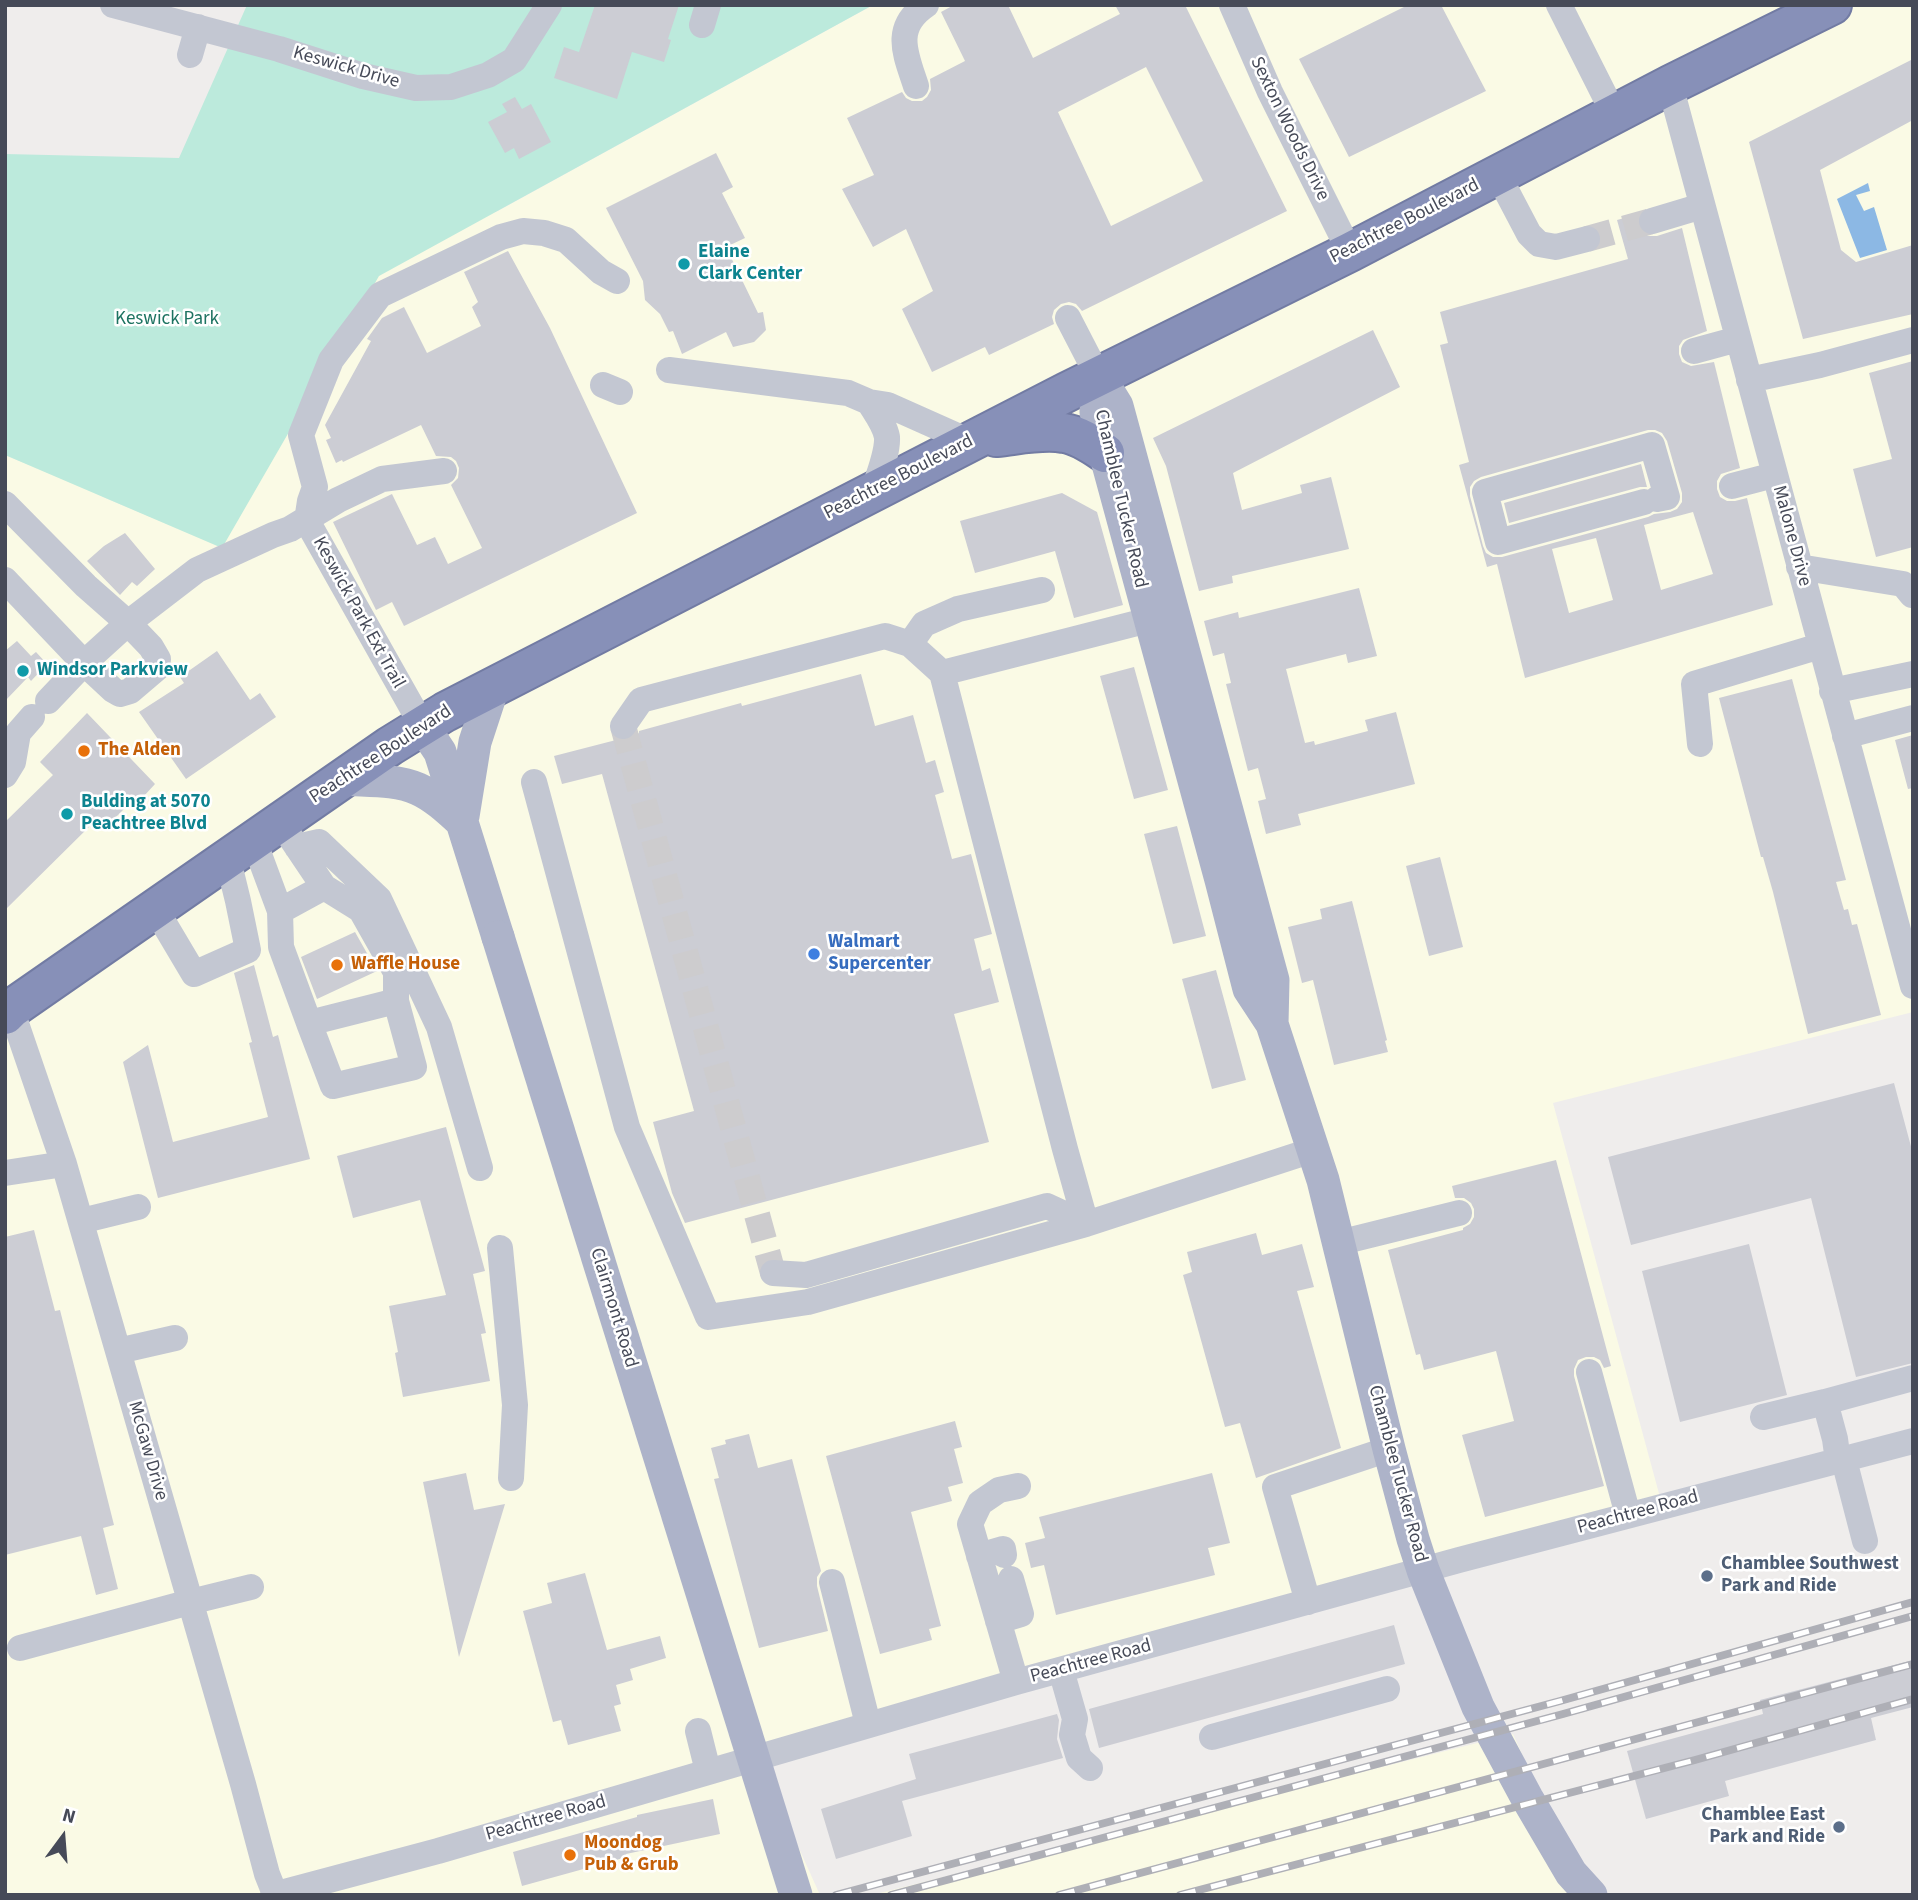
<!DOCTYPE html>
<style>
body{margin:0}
#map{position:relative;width:1918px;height:1900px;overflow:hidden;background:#efedec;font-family:"Source Sans 3",sans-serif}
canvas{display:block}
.frame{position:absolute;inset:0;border:7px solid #464a58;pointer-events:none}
.north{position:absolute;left:28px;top:1802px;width:70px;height:70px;-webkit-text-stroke:5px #fff;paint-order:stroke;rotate:16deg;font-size:19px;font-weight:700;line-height:28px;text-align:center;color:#464a58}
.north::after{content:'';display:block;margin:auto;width:24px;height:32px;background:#464a58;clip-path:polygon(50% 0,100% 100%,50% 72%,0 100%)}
</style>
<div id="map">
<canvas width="1918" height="1900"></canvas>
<div class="frame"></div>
<div class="north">N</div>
</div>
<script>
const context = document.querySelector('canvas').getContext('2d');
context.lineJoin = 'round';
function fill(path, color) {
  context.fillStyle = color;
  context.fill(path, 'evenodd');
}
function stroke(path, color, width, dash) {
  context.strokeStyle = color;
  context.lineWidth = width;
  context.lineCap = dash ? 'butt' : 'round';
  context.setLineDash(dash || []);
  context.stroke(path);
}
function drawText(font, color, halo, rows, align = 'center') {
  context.font = font + ' "Source Sans 3",sans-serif';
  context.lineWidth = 5;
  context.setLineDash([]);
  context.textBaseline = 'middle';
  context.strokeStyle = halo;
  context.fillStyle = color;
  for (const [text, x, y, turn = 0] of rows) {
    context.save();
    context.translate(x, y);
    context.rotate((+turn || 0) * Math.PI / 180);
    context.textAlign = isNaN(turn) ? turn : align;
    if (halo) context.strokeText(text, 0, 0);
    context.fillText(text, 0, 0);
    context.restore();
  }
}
fill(new Path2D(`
 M873 5H1913V1012L1553 1103 1664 1512 761 1764 820 1895H5V455L98 493 103 497 191 534 296 309 488 208 496 212Z
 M1513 1734 1579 1880 1591 1895H872Z`), '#fafae5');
fill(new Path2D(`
 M247 5H873L379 276 222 548 5 455V154L179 158Z`), '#bceadc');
fill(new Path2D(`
 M1868 183 1870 191 1856 195 1864 211 1874 207 1887 250 1860 258 1837 199Z`), '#8cb8e4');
fill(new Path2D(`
 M595 5H679L668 39 671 40 664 62 632 52 617 99 554 78 564 47 579 52Z
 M954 5H1008L1033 58 1120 14 1115 5H1185L1287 211 1082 311 1076 304 1069 302 1061 304 1054 310 1052 317 1054 324 989 355 985 347 932 372 902 309 933 291 906 229 873 247 842 189 874 175 847 118 902 92 906 98 912 101H922L927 97 931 90 930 79 965 61 941 12ZM1146 67 1203 181 1111 226 1058 112Z
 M1408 5H1441L1486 91 1349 157 1299 59Z
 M1913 59V120L1820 170 1841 250 1856 262 1913 245V314L1803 339 1749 142Z
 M515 97 522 109 531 104 551 142 519 159 514 148 505 153 488 122 507 112 502 104Z
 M716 153 733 187 722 193 745 238 726 247 758 313 763 312 766 330 754 342 733 347 726 332 682 354 673 331 669 332 660 314 645 300 643 281 606 208Z
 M1639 214 1637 218V226L1641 232 1648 236H1657L1682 228 1707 331 1683 340 1679 346V354L1682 362 1691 366 1714 362 1740 468 1721 474 1717 481V489L1720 497 1727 501H1735L1747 498 1773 605 1525 678 1497 564 1487 567 1459 465 1469 462 1440 345 1448 343 1440 312 1628 259 1617 220ZM1648 430H1655L1662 433 1667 441 1682 493V502L1677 509 1670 512 1654 514 1648 517 1502 557H1493L1486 553 1483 546 1470 496V487L1474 481 1481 477ZM1693 512 1713 574 1661 590 1644 525ZM1596 538 1613 600 1569 613 1552 549Z
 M508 251 550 328 637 513 404 626 392 602 376 610 333 522 392 494 417 545 435 537 448 564 482 548 451 485 458 478 459 468 456 461 451 457 436 456 421 425 343 462 342 460 336 463 326 440 331 438 325 425 371 341 367 339 382 318 404 307 427 353 481 326 472 307 478 302 464 272Z
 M1373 330 1400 387 1233 473 1242 510 1302 493 1300 485 1331 477 1349 549 1232 576 1233 583 1199 591 1166 466 1153 438Z
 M1913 361V547L1876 557 1853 469 1892 459 1869 373Z
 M1641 464 1647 487H1640L1509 523 1504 503Z
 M1062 493 1097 512 1123 605 1074 618 1055 551 975 573 960 521Z
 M125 533 155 569 137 586 132 582 120 595 87 561 104 546Z
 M1359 588 1377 656 1348 663 1346 654 1286 669 1305 743 1314 741 1315 745 1368 731 1365 720 1396 712 1415 784 1298 814 1301 825 1266 834 1258 801 1266 799 1258 768 1248 771 1226 684 1231 683 1224 653 1213 656 1204 621 1238 612 1239 618Z
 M17 641 31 656 36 652 47 664 31 681 28 677 5 701V651Z
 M217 651 250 700 260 693 276 717 186 779 139 712 184 683 180 677Z
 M1134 667 1168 790 1134 799 1100 676Z
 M861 674 875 726 913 715 926 763 935 760 944 792 935 795 952 859 971 854 992 934 974 939 982 971 990 968 999 1002 954 1014 989 1142 685 1223 672 1193 653 1122 694 1111 602 774 562 784 554 756 616 740 622 742 629 740 639 733V731L741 703 742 706Z
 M1792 679 1846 880 1836 882 1844 910 1848 909 1852 925 1857 924 1881 1015 1808 1034 1773 892 1763 857H1761L1719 698Z
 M87 713 155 784 132 809 128 805 107 826 97 819 5 910V822L53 775 40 762Z
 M1913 735V788L1908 789 1895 740Z
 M1177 826 1206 936 1173 944 1144 834Z
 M1440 857 1463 947 1429 956 1406 866Z
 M1352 901 1387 1040 1385 1041 1388 1052 1334 1065 1313 980 1302 983 1288 927 1322 919 1320 909Z
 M355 932 377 971 317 999 301 957Z
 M254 965 273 1037 278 1035 310 1159 158 1198 123 1062 148 1045 173 1142 268 1117 249 1043 252 1042 234 973Z
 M1216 970 1246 1080 1212 1089 1182 979Z
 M1894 1083 1913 1154V1363L1856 1377 1811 1198 1631 1245 1608 1157Z
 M446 1127 485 1271 473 1274 486 1333 481 1334 490 1381 403 1397 395 1353 398 1352 389 1306 446 1295 420 1200 353 1218 337 1156Z
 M1556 1160 1611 1366 1604 1368 1600 1360 1594 1357H1586L1578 1360 1574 1369V1376L1604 1486 1485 1517 1462 1435 1514 1421 1496 1351 1424 1370 1420 1354 1416 1355 1388 1250 1463 1230V1228L1470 1224 1474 1217V1209L1471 1203 1464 1198H1455L1452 1186Z
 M34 1230 55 1311 60 1310 114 1525 103 1528 118 1589 96 1595 81 1536 5 1555V1237Z
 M1256 1233 1262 1255 1302 1244 1314 1287 1297 1291 1341 1448 1256 1478 1240 1423 1225 1427 1183 1275 1192 1272 1187 1252Z
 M1749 1244 1787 1395 1680 1422 1642 1271Z
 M955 1421 962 1447 954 1449 963 1483 948 1487 952 1501 911 1512 941 1626 929 1629 932 1640 880 1654 826 1456Z
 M749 1434 758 1468 792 1459 821 1571 817 1577V1586L828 1631 759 1648 714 1479 719 1478 711 1448 726 1444 725 1440Z
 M466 1473 474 1510 505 1504 459 1657 423 1482Z
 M1212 1473 1230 1543 1208 1548 1215 1575 1056 1615 1044 1565 1031 1568 1025 1543 1045 1538 1039 1517Z
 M585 1573 607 1650 660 1636 666 1658 630 1669 633 1680 616 1685 621 1704 614 1706 621 1731 568 1745 561 1720 553 1722 523 1611 552 1603 547 1583Z
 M1394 1625 1405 1664 1099 1748 1089 1709Z
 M1913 1660V1707L1871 1718 1876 1740 1725 1781 1729 1796 1646 1819 1627 1751 1763 1714 1760 1700Z
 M1057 1714 1059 1720 1057 1739 1063 1758 902 1801 912 1836 836 1859 821 1809 916 1779 909 1754Z
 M713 1799 720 1834 626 1854 627 1857 522 1886 513 1852 637 1817V1815Z`), '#cccdd4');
stroke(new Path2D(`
 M1587 239 1652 221
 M623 726 773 1273`), '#cdccce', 26, [26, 13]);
const highway = new Path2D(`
 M996 437C1017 435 1043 429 1064 433 1079 435 1093 445 1105 453
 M5 1015 11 1009 390 746 445 712 1067 392 1350 252 1670 85 1832 5`);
stroke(highway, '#727ba3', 42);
stroke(new Path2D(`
 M113 5 279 49 363 76 416 88 451 87 488 75 514 60 549 5
 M1232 5 1270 92 1350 252
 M1559 5 1614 114
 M702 25 708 5
 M190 55 198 27
 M1670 85 1913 986
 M916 86C906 55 892 28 926 5
 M1498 175 1529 234 1539 244 1556 247 1587 239
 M1652 221 1702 206
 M1068 318 1098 376
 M1694 351 1738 339
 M669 370 848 393 869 402 888 405 971 442
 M1749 380 1820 365 1913 340
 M603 385 620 392
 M869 402C875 412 885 425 887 437 888 453 878 477 873 492
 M1732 486 1774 475
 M1644 502 1498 542 1485 492 1652 445 1667 497 1657 499
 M5 504 86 586 128 623 151 647 158 659 157 668 130 691 120 694 113 690 84 663 5 580
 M1799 567 1903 584 1912 595
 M910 644 924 624 958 609 1042 590
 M942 673 1149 620
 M1832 691 1913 674
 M48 701 84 663 128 623 197 570 273 535 290 529 338 500 382 479 444 471
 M422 725 307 521 310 501 315 487 301 435 331 360 380 295 501 237 523 231 544 233 566 240 601 272 617 281
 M623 726 641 700 885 636 910 644 942 673 1065 1149 1086 1224 1047 1206 806 1275 773 1273
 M1845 736 1913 718
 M1700 744 1694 684 1820 646
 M5 775 13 762 18 733 32 717
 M534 782 627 1127 708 1317 808 1302 1086 1224 1313 1150
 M254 841 280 911 324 887 289 835
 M297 847 319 842 379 899 439 1027 480 1168
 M156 910 194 974 248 950 238 901 228 860
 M280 911 281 947 309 1023 396 1001V972L361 910 324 887
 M5 1003 11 1009 64 1164 243 1784 267 1874 275 1894
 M309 1023 333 1086 414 1067 396 1001
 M5 1173 64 1164
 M81 1221 138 1207
 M1338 1243 1459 1213
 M500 1248 515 1405 511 1478
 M118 1351 175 1338
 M1589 1372 1628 1515
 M1825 1402 1913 1378
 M1763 1417 1825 1402 1835 1439 1838 1461
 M1844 1460 1865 1541
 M979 1556 1003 1549 1004 1555
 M832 1582 868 1724
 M1308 1602 1275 1487 1389 1449
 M998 1621 1021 1614 1011 1579
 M20 1648 190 1602 251 1587
 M1061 1670 1075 1719 1072 1735 1079 1758 1090 1768
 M1016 1682 970 1524 980 1503 999 1490 1018 1486
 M698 1731 708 1771
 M1212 1737 1387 1689
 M273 1895 438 1851 1016 1682 1459 1560 1913 1441`), '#c3c7d2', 26);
stroke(new Path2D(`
 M1098 376 1096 412 1105 453 1221 880 1249 989 1272 1024 1323 1180 1389 1449 1413 1539 1423 1570 1478 1707 1527 1798 1571 1873 1591 1895
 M1109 393 1117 406 1273 980 1272 1024
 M422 725 440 752 498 937
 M342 779C367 781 395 779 418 789 434 796 449 810 462 822
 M463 816 475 742 493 687`), '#adb3c9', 33);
stroke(highway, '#8790b8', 38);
const rail = new Path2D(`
 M836 1895 1560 1701 1913 1602
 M891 1895 1563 1714 1913 1616
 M1059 1895 1913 1664
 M1180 1895 1695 1760 1913 1699`);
stroke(rail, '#aeafb6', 8);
stroke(rail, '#fff', 5, [16]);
stroke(new Path2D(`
 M498 937 796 1895`), '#adb3c9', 33);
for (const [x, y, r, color] of [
 [684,264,7,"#0f9aa8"],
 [23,671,7,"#0f9aa8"],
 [84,751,7,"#e8710a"],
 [67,814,7,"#0f9aa8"],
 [814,954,7,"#3f7fe0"],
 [337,965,7,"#e8710a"],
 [1707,1576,7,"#5c6f8a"],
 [1839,1827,7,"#5c6f8a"],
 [570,1855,7,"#e8710a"]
]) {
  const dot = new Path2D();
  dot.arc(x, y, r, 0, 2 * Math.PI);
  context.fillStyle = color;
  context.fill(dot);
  stroke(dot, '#fff', 2.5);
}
drawText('19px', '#464a58', '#fff', [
 ["Keswick Drive",346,68,16],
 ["Sexton Woods Drive",1289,129,64],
 ["Peachtree Boulevard",1405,222,-27],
 ["Peachtree Boulevard",899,478,-27],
 ["Chamblee Tucker Road",1120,499,77],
 ["Malone Drive",1791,536,75],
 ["Keswick Park Ext Trail",358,613,61],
 ["Peachtree Boulevard",381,755,-33],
 ["Clairmont Road",613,1308,73],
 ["McGaw Drive",147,1451,74],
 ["Chamblee Tucker Road",1397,1474,75],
 ["Peachtree Road",1638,1513,-15],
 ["Peachtree Road",1091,1662,-15],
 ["Peachtree Road",546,1819,-16]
]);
drawText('bold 19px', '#0d838f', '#fff', [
 ["Elaine",698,253],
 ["Clark Center",698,275],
 ["Windsor Parkview",37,671],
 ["Bulding at 5070",81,803],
 ["Peachtree Blvd",81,825]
], 'left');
drawText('19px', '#1d7361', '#fff', [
 ["Keswick Park",167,320]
]);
drawText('bold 19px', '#c56008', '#fff', [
 ["The Alden",98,751],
 ["Waffle House",351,965],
 ["Moondog",584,1844],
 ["Pub & Grub",584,1866]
], 'left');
drawText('bold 19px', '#366cbe', '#fff', [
 ["Walmart",828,943],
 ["Supercenter",828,965]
], 'left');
drawText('bold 19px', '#4e5e75', '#fff', [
 ["Chamblee Southwest",1721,1565],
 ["Park and Ride",1721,1587],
 ["Chamblee East",1825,1816,"right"],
 ["Park and Ride",1825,1838,"right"]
], 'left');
</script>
